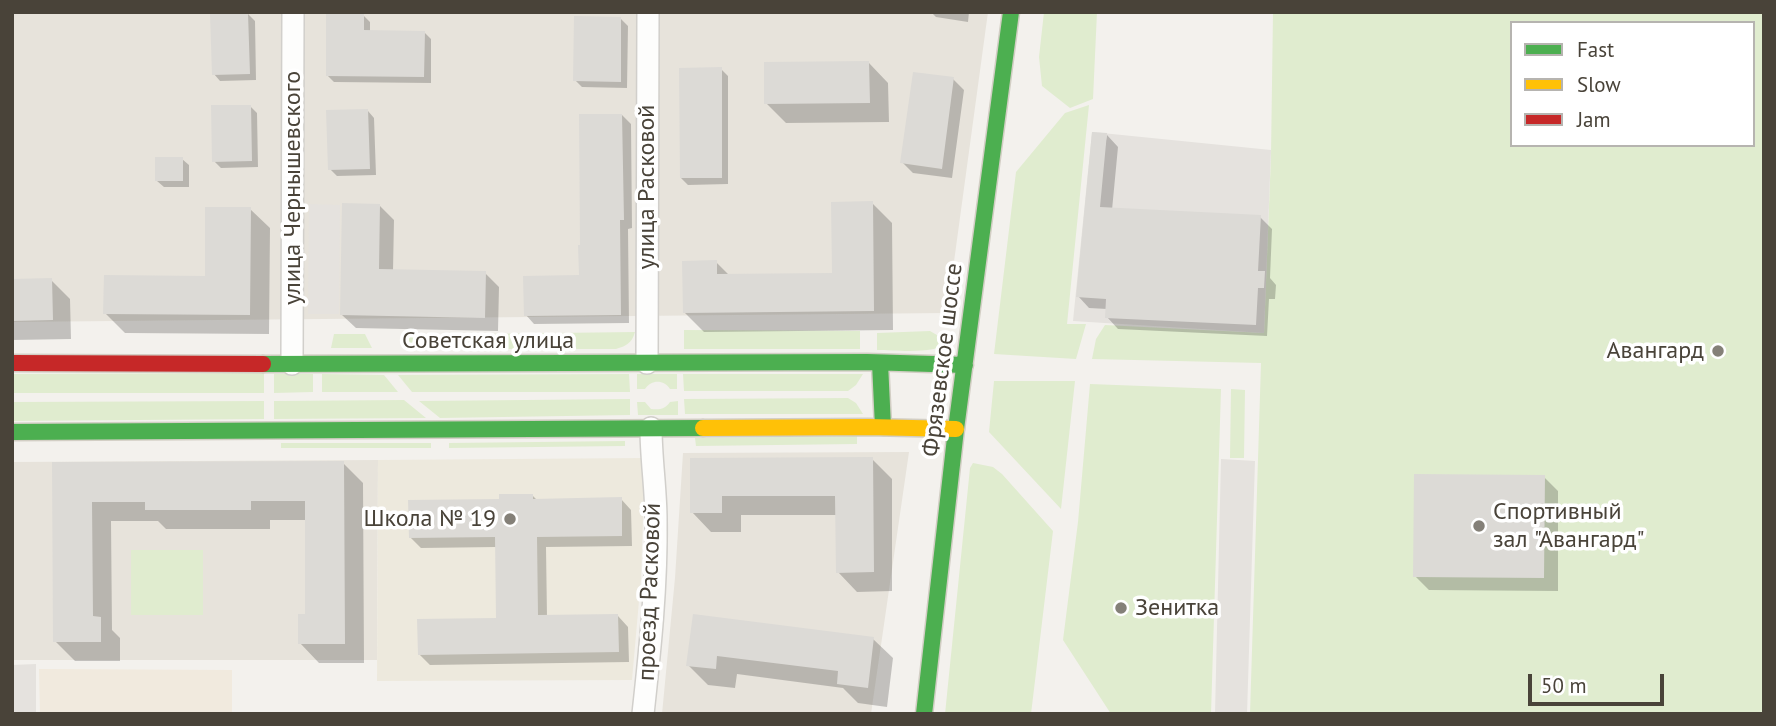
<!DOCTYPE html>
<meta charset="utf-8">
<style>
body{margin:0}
#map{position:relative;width:1776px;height:726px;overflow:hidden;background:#f3f1ed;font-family:"PT Sans",sans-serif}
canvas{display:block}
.frame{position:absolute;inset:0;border:14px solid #494339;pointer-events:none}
.legend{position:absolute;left:1510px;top:21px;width:245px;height:126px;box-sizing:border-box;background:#fff;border:2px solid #b6b4b0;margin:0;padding:9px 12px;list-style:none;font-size:21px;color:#494339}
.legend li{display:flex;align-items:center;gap:14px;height:35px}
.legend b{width:35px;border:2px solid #b6b4b0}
.scale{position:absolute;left:1528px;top:674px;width:136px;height:32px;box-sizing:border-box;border:4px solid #494339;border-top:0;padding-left:9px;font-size:21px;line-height:24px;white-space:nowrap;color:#494339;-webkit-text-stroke:5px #fff;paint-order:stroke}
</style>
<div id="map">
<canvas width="1776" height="726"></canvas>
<div class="frame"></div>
<ul class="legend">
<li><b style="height:9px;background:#4caf50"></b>Fast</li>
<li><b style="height:9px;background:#ffc107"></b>Slow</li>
<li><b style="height:9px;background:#c62828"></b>Jam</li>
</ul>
<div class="scale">50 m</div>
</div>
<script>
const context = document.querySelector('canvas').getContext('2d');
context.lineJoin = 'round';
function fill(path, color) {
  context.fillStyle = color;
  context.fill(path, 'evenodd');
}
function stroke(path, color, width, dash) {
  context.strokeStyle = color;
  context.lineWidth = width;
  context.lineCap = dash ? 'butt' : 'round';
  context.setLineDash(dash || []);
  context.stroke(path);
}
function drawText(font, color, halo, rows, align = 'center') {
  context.font = font + ' "PT Sans",sans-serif';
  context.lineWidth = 7;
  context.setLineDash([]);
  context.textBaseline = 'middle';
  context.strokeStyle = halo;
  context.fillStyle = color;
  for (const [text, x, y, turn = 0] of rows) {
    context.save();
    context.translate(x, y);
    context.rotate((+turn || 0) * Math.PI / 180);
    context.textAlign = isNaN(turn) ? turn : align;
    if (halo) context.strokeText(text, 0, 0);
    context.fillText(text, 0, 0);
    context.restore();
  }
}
fill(new Path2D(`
 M12 12H988L947 313 12 322Z
 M909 452 871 714H662L675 578 683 453Z
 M378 460 377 660H12V462Z`), '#e7e3db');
fill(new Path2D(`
 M39 669 232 670V714H40Z`), '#f1eade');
fill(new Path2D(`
 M645 458 641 578 632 680 377 681 378 460Z`), '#ede9dd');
fill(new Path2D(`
 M1044 12H1097L1093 99 1070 108 1042 86 1039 57Z
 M1273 12H1764V714H1250L1261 363 1092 359 1096 339 1105 325 1264 333 1271 155ZM1512 23H1753V145H1512Z
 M1089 105 1067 324H1086L1076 359 994 354 1016 172 1065 113Z
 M684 330 860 331V349H684Z
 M930 331 949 342C936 355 896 350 877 350V333Z
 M635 332C632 343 626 346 616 349H480L474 334Z
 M334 334H365L372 348H331Z
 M411 335H442L447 349 403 348Z
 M264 373V393H12V374Z
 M274 374H313V392L274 393Z
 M322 374 384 375 398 392H322Z
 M629 374 630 392H412L398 375Z
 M637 374H677V389H670C664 380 652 379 645 389H637Z
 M683 374H863L856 385 848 391H684Z
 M994 381H1075L1061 509 989 432Z
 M1090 384 1221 389 1211 714H1111L1063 640 1078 522Z
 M1231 389 1245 390 1244 458H1230Z
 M848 398 856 403 863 414H685L684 399Z
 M630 399V415L440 418 419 401Z
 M404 400 426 418 274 419V401Z
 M264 401V419L12 421V402Z
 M678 401V415H638L637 402H645L651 409C660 410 665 409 670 402Z
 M857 436V444L696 446 695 438Z
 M625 441V446L449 448V443Z
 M281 443H431V448H281Z
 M973 463 993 467 1002 474 1053 531 1031 714H945L970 468Z
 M131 550H203V615H131Z`), '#e0eccf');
fill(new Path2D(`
 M1092 132 1271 150 1264 333 1073 321Z
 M309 204 340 205 339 314H308Z
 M1221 459 1255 461 1247 714H1215Z
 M36 664V714H12V665Z`), '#e5e2de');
fill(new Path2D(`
 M931 12H969L968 22 936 17Z
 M248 14 255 21 256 80 220 81 214 74Z
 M363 15 370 22V32H424L431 39V83L334 82 327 75Z
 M621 19 628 26 627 88 582 87 575 80Z
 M869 63 888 83 889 122 786 123 766 103Z
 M721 69 728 76V184L688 185 681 178Z
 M953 79 964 90 952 178 913 173 902 162Z
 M250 106 257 113 258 167 221 168 214 161Z
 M368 111 374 118 376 175 337 176 330 169Z
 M622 115 631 124 632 228 628 229 629 323 534 324 526 315 580 277Z
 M1107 135 1118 147 1112 210 1260 217 1272 229 1270 278 1276 285 1275 299H1269L1267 336 1118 329 1107 317V309L1089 308 1078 296Z
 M182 159 189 165V187H164L157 181Z
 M872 203 892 223 893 330 704 332 684 312 716 262 730 276 833 275Z
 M380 206 394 220 393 271 485 273 499 287 498 331 356 328 342 315Z
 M250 209 270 228 269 334 125 333 105 313 206 278Z
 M51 280 70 299 71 339 12 340V281Z
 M872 459 892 479V591L857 592 838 572 837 515H741V532H711L692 512 691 460Z
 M343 463 363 483 364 663H319L300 643 307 616V520H270V529H166L158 521H111L112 630 120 638V661H75L55 641 54 464Z
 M1544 477 1558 491V591L1429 590 1415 576Z
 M532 495 537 500 621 499 631 510 632 546 546 547 547 617 618 616 628 627 629 662 430 665 419 654 497 620 496 547 421 548 410 537 501 501Z
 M694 616 873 639 893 658 887 707 858 703 843 688 737 674 735 688 708 685 688 665Z`), '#0003');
fill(new Path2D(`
 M248 13 250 74 212 75 210 14Z
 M326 13H364V30L425 31 424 77 326 76Z
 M574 16 621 17V82L573 81Z
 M869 61 870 103 764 104V62Z
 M722 67V178H680L679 68Z
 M913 72 954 77 942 169 900 163Z
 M211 105H251L252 161 212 162Z
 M368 109 370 169 328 170 326 110Z
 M579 114H622L624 220H620L621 315 524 316 523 276 579 275 578 245H580Z
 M1092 132 1107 133 1100 207 1261 215 1258 271H1265L1264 288H1258L1256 325 1105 318 1106 299 1076 297Z
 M155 157H183V181H155Z
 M873 201 874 311 683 313 682 261 717 260V274L832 273 831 202Z
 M342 203 380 204 379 269 486 271 485 318 340 315Z
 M205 207H251L250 315 103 314 104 275 205 276Z
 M52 278 53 320 12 321V279Z
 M873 457 874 572 836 573 835 496H722V513H690V458Z
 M344 461 345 644H298V614H305V501H251V510H145V502H92L93 616 101 617V642H53L52 462Z
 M1414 474 1545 475 1544 578 1413 577Z
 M499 494H533V499L622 497V536L537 537 538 615 618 614 619 652 418 655 417 619 496 618 495 537 409 538 408 500 499 499Z
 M693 614 874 637 868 688 837 684 838 671 717 656 716 669 686 666Z`), '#dcdad6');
const street = new Path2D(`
 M647 363 648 12
 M292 364 293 12
 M643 714C650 650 657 585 656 520 656 489 651 459 651 428`);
const fast = new Path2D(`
 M880 363 883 427
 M263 364 867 362 965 365
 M12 432 703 428
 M924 714 956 429 1011 12`);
const slow = new Path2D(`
 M703 428 868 427 956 429`);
const jam = new Path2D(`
 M12 363 263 364`);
stroke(street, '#d1cfcb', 24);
stroke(fast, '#d2cec4', 19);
stroke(slow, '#d2cec4', 19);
stroke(jam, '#d2cec4', 19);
stroke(street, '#fdfdfc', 21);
stroke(fast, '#4caf50', 16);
stroke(slow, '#ffc107', 16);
stroke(jam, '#c62828', 16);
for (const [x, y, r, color] of [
 [1718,351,7,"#848078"],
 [510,519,7,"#848078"],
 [1479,526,7,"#848078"],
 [1121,608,7,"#848078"]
]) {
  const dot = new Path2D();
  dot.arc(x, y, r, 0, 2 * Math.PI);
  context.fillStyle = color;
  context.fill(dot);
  stroke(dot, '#fff', 2.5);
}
drawText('24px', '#494339', '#fff', [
 ["улица Расковой",647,187,-90],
 ["улица Чернышевского",293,188,-90],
 ["Советская улица",488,341],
 ["Фрязевское шоссе",943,360,-83],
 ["проезд Расковой",650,592,-88]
]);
drawText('24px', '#494339', '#fff', [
 ["Авангард",1704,351],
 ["Спортивный",1493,512,"left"],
 ["зал \"Авангард\"",1493,540,"left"],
 ["Школа № 19",496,519],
 ["Зенитка",1135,608,"left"]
], 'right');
</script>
